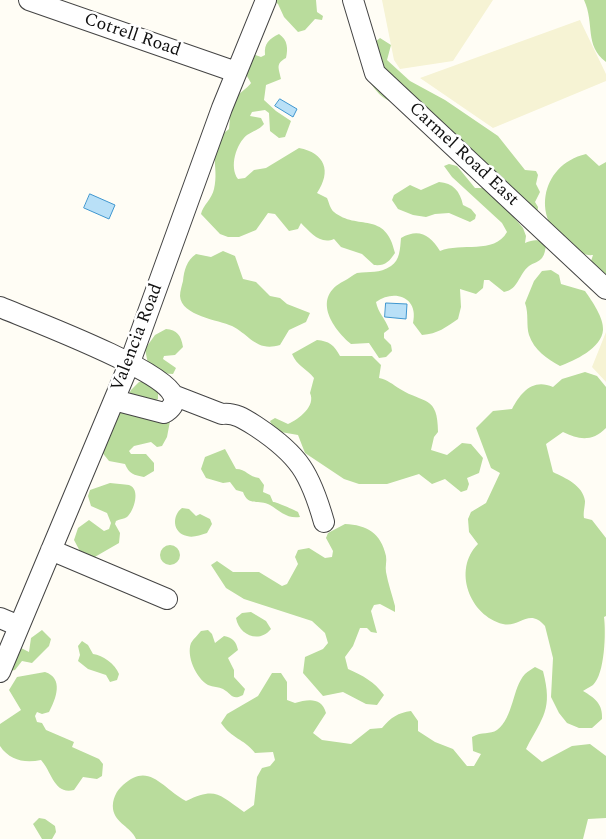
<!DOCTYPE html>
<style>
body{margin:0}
canvas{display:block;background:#fffdf5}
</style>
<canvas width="606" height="839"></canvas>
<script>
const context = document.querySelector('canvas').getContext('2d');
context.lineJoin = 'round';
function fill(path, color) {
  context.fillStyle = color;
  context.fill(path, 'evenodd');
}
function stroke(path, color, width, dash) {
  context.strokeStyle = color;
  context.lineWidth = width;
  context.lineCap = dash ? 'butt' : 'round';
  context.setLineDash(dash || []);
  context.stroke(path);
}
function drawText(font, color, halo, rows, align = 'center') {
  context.font = font + ' Spectral,serif';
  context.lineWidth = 5;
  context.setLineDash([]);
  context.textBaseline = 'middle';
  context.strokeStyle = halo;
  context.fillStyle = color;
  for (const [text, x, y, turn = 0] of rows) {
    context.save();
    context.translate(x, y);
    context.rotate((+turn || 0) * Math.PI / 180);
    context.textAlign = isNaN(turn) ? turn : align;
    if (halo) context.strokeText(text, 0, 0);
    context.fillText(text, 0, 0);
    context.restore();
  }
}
fill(new Path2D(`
 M382 0H493L453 61 400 69 394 60Z
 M580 20 606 74V81L493 128 420 78Z
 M606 332V382L592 367Z`), '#f6f3d4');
fill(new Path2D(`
 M272 0H316L317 12 323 16 322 20 315 19 305 30 298 32 284 17 278 4Z
 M584 0H606V62C584 45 595 24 584 0Z
 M279 34C288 40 288 49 286 58 275 64 279 68 281 79L266 85 264 100 276 111 291 121 285 137 279 138 270 131 269 113 265 110 252 112 250 116 261 118 264 124C259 130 253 131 247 135 236 144 229 167 238 179L245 178 254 170 266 168 299 148C325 153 332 171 317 193L327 198C329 202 330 209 334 212 357 231 386 210 395 253 389 262 385 266 374 265L362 254 341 247 334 239C320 245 310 232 301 223L298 229 289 231 275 214 268 213 256 230 239 237H228L220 234 201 214C203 205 212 199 214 189 220 166 205 146 229 129L230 118 222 108C229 101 247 89 251 83L241 66 250 53 261 57 265 55C264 43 269 39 279 34Z
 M380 38 391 45 387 60 410 81 445 100 498 136 525 170 536 171 538 175 536 184 540 192 535 202 538 207 537 216 396 103C375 99 365 74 359 55Z
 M586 154 599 166 606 162V283L590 264 593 255C585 256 580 252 572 247 530 223 539 165 586 154Z
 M449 164 457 166 475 188H489L523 228 526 236 525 243C534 240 539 238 546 246 545 250 545 254 542 258 539 262 533 263 529 266 518 275 519 289 504 292L489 280H484L483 288 476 294 460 289 461 307 458 319C446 327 438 334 422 335L413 323C419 297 394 289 376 302 378 313 385 318 389 329L384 333V338L391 345 392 351 386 357 379 358 369 343 351 344C331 327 312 297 344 281 348 279 353 275 357 273 370 271 379 274 391 266 400 260 400 249 401 238 419 228 430 235 440 251 461 242 494 255 507 232L502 223 452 177 444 166Z
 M439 182C453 183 460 191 463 205L471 209 476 215 475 219 470 222 449 213 435 214 426 217 413 215 398 209 392 200 394 195 410 185 421 190Z
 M223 251 235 256 243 279 256 282 270 296 280 298 287 304 310 313 306 322 289 330 280 345C256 352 250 335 232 326 219 320 181 316 180 296 180 291 182 285 183 281 184 270 187 260 196 254L211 257Z
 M551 270 559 275 561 284 585 291C592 301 604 318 603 330 602 348 574 361 560 366 547 359 534 350 529 335 526 325 529 314 525 303L534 281 542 271Z
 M166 329C177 330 181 335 183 347L175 355 164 356 163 359 176 368 173 374 159 373 148 364 145 349 155 335Z
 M317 340C329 341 334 345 340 356H372L381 365 379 378C388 380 392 384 400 389 424 404 438 395 438 432L434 437 431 450 447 455 462 443 471 444 483 458 479 473 467 478 469 484 467 490 461 492 445 479 432 484 419 474 387 484H359L344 479 305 453 298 435 275 431 270 421 275 418 288 424C299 419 316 406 310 393L314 378C306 368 297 366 292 354Z
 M585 372 597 376 606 387V428C592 442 579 440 563 432L546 444 553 472C565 478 583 485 585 501 585 507 583 512 584 518L592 520 606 538V616L604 617C606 632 605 674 593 685 590 687 586 689 583 691 595 698 603 704 602 719L592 728H579L567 723 559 713 551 697 553 658 545 626C529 607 520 628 503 624 470 616 452 570 478 544L469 532 468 519 471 512 486 503 500 473 491 468 476 428 493 411 512 409C521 392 533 378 553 387L562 379Z
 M139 382H146L158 391V399L150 403 170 421 167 437 162 446 157 447 151 442 134 446 129 451 131 454H146L154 463V471L144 477C134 475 129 474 125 464L109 461 101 451 131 390Z
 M225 449 236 469C246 469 249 477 259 478L264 485 263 492 270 495 273 502C277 502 294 510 298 512L300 517C287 519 280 511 270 505 259 499 248 507 243 492L236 490 230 482 223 483 206 478 201 469 205 457Z
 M110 483C116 484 124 484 129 485 141 489 134 511 127 517 124 519 120 519 116 521L115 524 120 533 119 543 93 558 82 555 74 540 78 528 89 520 104 531 109 529 111 523 107 513 91 506 88 496 90 490Z
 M182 508 189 509 196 516 200 514 210 519 212 524 207 533C200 535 193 538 187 536 172 533 172 515 182 508Z
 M345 524C367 525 381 533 386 556 387 561 385 567 386 572 388 583 392 595 395 606V612L380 604 374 605 371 611 377 633 371 632 367 628H360L353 646 345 657 348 669C363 676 374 681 384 695L377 705 366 704 343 692 323 696 303 673 305 657 323 649 328 643 325 633 312 621 244 599 226 588 211 565 217 561 233 572H259L282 586 287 584 298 564 295 557 298 550 309 548 325 558 332 557 333 551 326 538 328 533Z
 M160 555a10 10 0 1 1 20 0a10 10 0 1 1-20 0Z
 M251 612 266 621 271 629C259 644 239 635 236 618L242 613Z
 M42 630 51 639 49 646 32 663 22 661 15 670 10 671 19 647 29 652 31 638Z
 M208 630 212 634 215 643 224 636C233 638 236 641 238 650L228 658 234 670V677L245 689 243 695C232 701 232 694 223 689 219 687 213 687 208 685 196 678 186 656 191 643 194 638 198 635 201 631Z
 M82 641 88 645 93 654C103 655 115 664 119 674L117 680 110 682 106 675 88 669 78 661 80 655 78 646Z
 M535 667 543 671C553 710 543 716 526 749L542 762 572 746 590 744 606 756V818L588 819 583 839H136C131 827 115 823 113 809 112 800 116 791 123 785 149 761 162 788 186 801 216 787 218 794 244 812L254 805 257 777 262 768 270 766 275 760 273 752 255 753C243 738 232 739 221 723L227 714 258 696 272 673H281L287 682V700L295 703C308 699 322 697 326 713L313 733 322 740 351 744 370 729 382 728C391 717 398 713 411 711L418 721V731L435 742 453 749 467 766H474L481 754 473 751 472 737C482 731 490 735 497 730 514 717 512 688 525 674 528 671 532 669 535 667Z
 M45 672C64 678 56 699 49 712L42 714 37 712 35 716 37 722 42 723 46 730 74 742 72 747 99 759 103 764 102 776 97 779 83 777 74 790C54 795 52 772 41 760 25 763 10 761 0 746V724L21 710 9 690 17 677Z
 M39 818 45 819 55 826 56 832 52 839H42L33 824Z`), '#b9dc9c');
const water = new Path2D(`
 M280 99 297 109 293 117 275 106Z
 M90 194 115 205 109 219 84 208Z
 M386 303 407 304 406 319 385 317Z`);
fill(water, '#b9e0f7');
stroke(water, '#3f96cf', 1);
const minor = new Path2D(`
 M29 0 236 72
 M353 0 375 73 606 289
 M0 307C31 320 162 369 173 395 177 403 170 410 164 413L114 400
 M173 395 222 414C235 412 246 420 257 427 299 455 310 473 324 522
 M51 550 167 599
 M0 618 19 626
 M0 672 130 362 222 108 266 0`);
stroke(minor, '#444', 22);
stroke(minor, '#fff', 20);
drawText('18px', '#111', '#fff', [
 ["Cotrell Road",132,36,19],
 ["Carmel Road East",463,155,43],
 ["Valencia Road",138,338,-69]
]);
</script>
